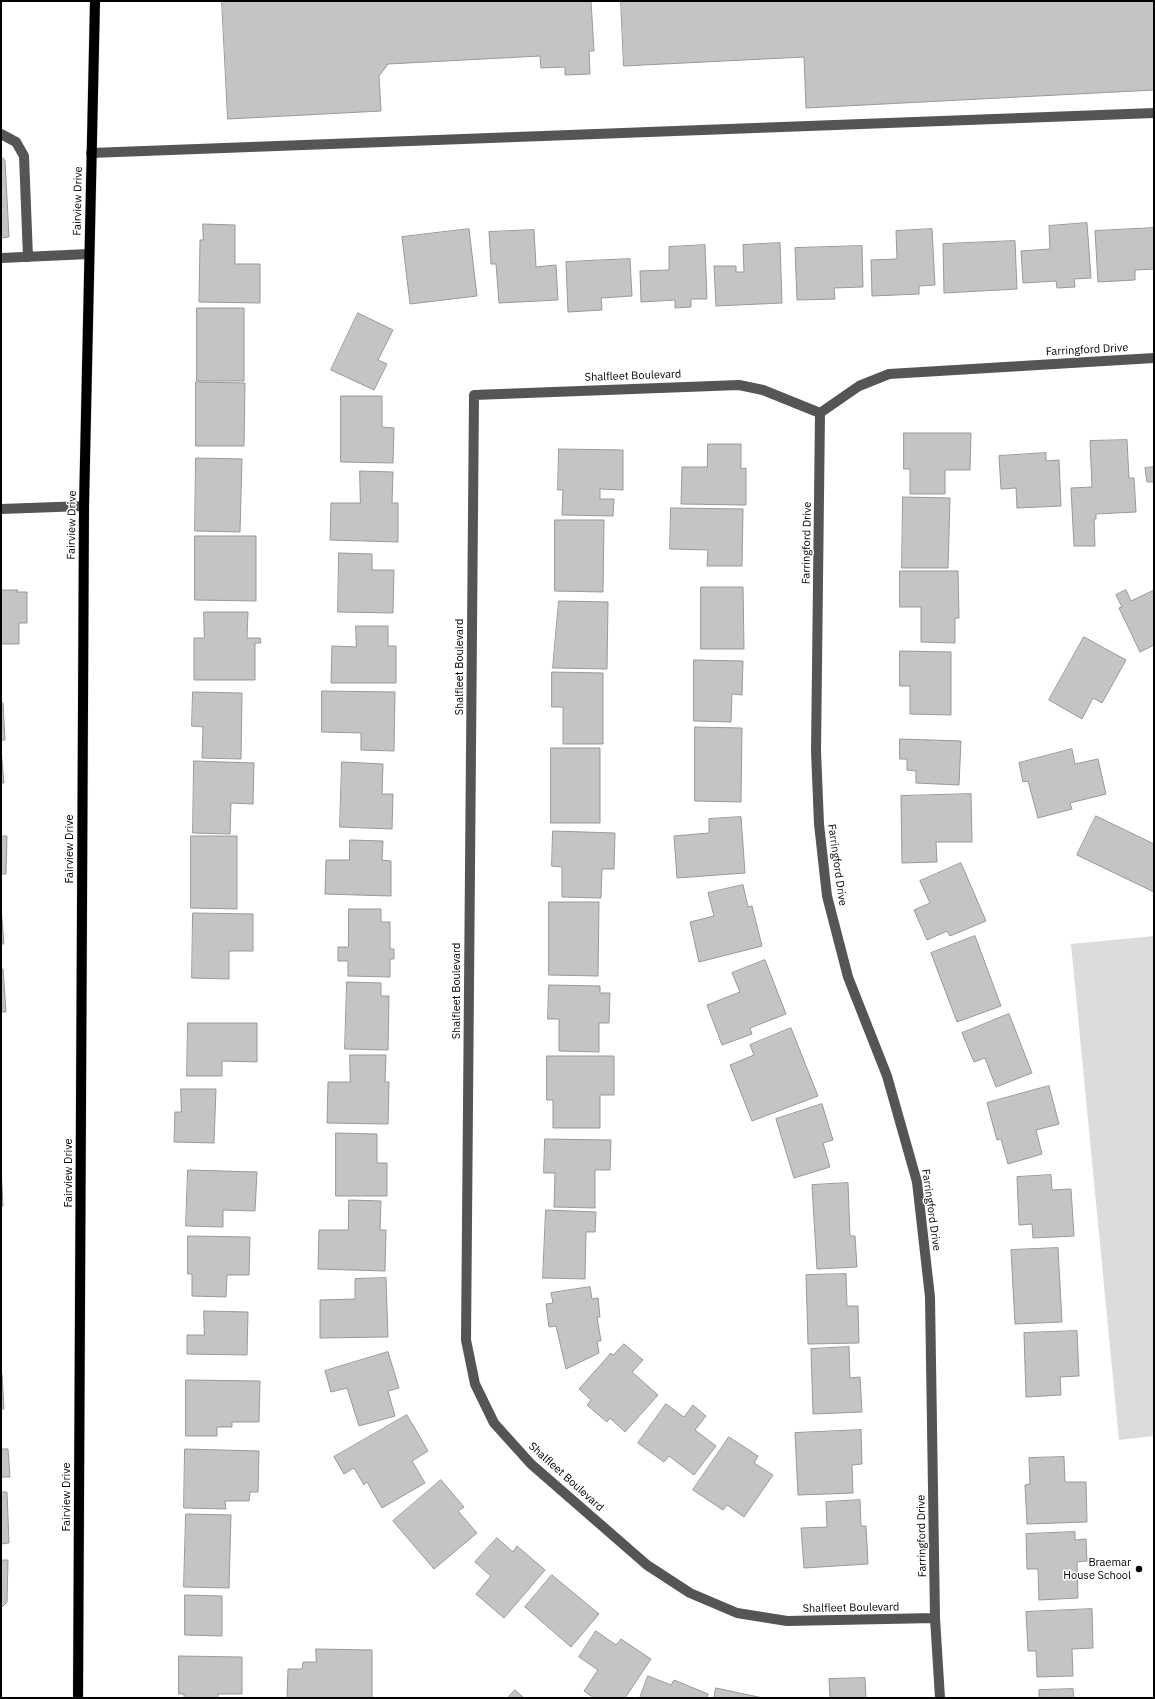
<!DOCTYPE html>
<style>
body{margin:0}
#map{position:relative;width:1155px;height:1699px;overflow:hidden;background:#fff;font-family:"IBM Plex Sans",sans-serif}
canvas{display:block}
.frame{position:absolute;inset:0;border:2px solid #000;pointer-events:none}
</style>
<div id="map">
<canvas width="1155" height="1699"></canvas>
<div class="frame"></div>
</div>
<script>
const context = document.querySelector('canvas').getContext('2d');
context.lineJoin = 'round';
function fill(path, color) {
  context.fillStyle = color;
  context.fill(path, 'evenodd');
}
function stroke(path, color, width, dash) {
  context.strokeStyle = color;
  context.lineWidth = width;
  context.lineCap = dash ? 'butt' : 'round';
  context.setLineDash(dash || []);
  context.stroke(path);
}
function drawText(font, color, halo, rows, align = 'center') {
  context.font = font + ' "IBM Plex Sans",sans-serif';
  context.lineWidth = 3;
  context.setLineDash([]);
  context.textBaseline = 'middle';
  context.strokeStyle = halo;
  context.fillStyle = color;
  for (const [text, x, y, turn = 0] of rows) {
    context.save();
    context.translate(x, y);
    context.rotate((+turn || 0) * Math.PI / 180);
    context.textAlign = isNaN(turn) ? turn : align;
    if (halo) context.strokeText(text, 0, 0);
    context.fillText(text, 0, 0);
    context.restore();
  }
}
fill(new Path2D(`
 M1154 936V1436L1119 1440 1071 944Z`), '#dcdcdc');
const building = new Path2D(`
 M222 1H591L594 51H589L590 74 565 75V67L541 68 540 56 388 64 379 76 381 111 228 119Z
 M621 1H1154V90L806 108 804 57 624 66Z
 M1 157 5 160 9 237 1 238Z
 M1087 223 1091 278 1074 279 1075 287 1057 288 1056 281 1023 283 1021 251 1050 249 1049 226Z
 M203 224 235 225V264H260V303L199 302 200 240H203Z
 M1154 228V269L1135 270V280L1098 282 1095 231Z
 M469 229 477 296 410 304 402 237Z
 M932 229 935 285 919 286V294L872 296 871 260 897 259 896 231Z
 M534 230 536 267 556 265 558 300 499 303 496 264H491L489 232Z
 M1015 241 1017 289 944 293 943 244Z
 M780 243 782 303 716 306 714 266H736V272H744L743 245Z
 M705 245 707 299H691V307L675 308V300L641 302 640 271 669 270V247Z
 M862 246 863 287 834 288 835 299 797 300 795 248Z
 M630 259 632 296 601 298 602 310 568 312 566 262Z
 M197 308H244V381H197Z
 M358 313 393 330 378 360 387 364 374 390 331 370Z
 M196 382 245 383 244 446H196Z
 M341 396H382V427L394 428 393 463 341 462Z
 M904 433H971L970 470H945V494H910V469H904Z
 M1127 440 1129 478H1134L1136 512 1096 514V519H1094L1095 546H1074L1071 488 1092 487 1090 441Z
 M708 444H741V469L746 468V505L681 504 682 467H707Z
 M559 449 623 450V490L600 489V499H614L613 516 562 515 563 490H558Z
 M1046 453V461L1059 460 1061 506 1017 508 1016 488 1001 489 999 456Z
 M196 458 242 459 240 532 195 531Z
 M1154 467V482H1147L1145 468Z
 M360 471 393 472 392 503H398V542L330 540 331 503H360Z
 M903 497 950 498 948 568H902Z
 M671 508 743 509 742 566H707L708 550 670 549Z
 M555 520H604L603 592 555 591Z
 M195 536H256V601L195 600Z
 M339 553 372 554V570H394L393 613 338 612Z
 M900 571H958L959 618H955V643L921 642V607H900Z
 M701 587H743L744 649H701Z
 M1 590H18L17 592H27V623H19V644H1Z
 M1126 590 1131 601 1154 590V645L1140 652 1119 608 1122 607 1116 595Z
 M559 601 608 602 607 669 553 668Z
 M204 612H248L247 638H260L261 643H255V680H194V638H204Z
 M356 626H388V646H396V683H331L332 646 356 647Z
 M1084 637 1126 660 1102 703 1093 698 1082 719 1049 700Z
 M900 651 951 652V715L910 714V686H900Z
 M694 660 743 661 742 695 732 694 731 722 694 721Z
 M552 672 603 673V744H563V707H552Z
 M322 691 395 692 394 751 361 750V733L322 732Z
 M193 692 242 693 241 759 202 758 203 727 192 726Z
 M1 703H3L5 740H1Z
 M695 727 742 728 741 802 695 801Z
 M900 739 961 741 959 785 916 783V771L907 770V759H900Z
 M551 748H600V823H551Z
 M1 749 4 783H1Z
 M1072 749 1075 764 1098 759 1106 794 1070 803 1072 809 1038 818 1028 781 1023 782 1019 763Z
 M194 761 254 763 253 804 231 803 230 834 193 833Z
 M342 762 383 764 382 794H393L392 829 340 827Z
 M971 794 972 842H936L937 862 902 863 901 796Z
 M1096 816 1154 844V892L1077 855Z
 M741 817 745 873 677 878 674 836 709 833V819Z
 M553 831 615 833 614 869H602L601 898 562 897V867L552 866Z
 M1 836H7L6 874H1Z
 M191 836H237V909L191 908Z
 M350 840 383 841 382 860 391 861V896L325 894 326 860H349Z
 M961 863 986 921 950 936 947 931 927 940 914 910 930 903 920 881Z
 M743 885 748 907 752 906 762 946 699 962 690 922 714 916 708 893Z
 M549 902H599L598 976 549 975Z
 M1 906 4 944H1Z
 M349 909H381V922H390V949H394V959H390V977L348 976V961H338V947H348Z
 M193 913 253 914V951H229V979L192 978Z
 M975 936 1001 1006 957 1022 931 953Z
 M765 960 786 1014 750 1028 752 1034 722 1045 707 1005 740 992 732 973Z
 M1 969H3L6 1012H1Z
 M347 982 381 983V996H389L388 1050 345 1049Z
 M549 985 600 986V993H610L609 1023H599V1052L559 1051V1019H548Z
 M1009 1014 1032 1073 996 1087 985 1058 974 1062 962 1033Z
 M188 1023H257V1062L222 1061V1076H187Z
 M791 1028 818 1096 752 1121 730 1065 754 1055 750 1045Z
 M350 1055H386L385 1082H389L388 1124 327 1123 328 1082H350Z
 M547 1056H614V1095H600V1128H553V1100H547Z
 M1049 1086 1059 1124 1036 1130 1042 1154 1008 1164 1001 1139 997 1140 987 1103Z
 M181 1089H216L214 1143 174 1142 175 1112H181Z
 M822 1104 833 1140 823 1143 830 1167 794 1178 776 1119Z
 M336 1133 377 1134V1163H387V1196H336Z
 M545 1139 611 1140 610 1170H595V1208L554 1207 555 1173H544Z
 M1 1167 3 1206H1Z
 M188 1170 257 1172 255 1211 223 1210V1227L186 1226Z
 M1051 1175 1052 1190 1071 1189 1074 1236 1033 1238 1032 1224 1019 1225 1017 1177Z
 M848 1183 850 1236H855L857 1267 817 1269 812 1185Z
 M349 1200 381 1201 380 1230H386L385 1271 318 1269 319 1230H348Z
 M546 1210 596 1212 595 1232H586L585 1279 543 1278Z
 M188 1236 250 1237 249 1275H227L226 1297 192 1296V1274H188Z
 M1058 1248 1062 1322 1015 1324 1011 1250Z
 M846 1274 847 1306H858L859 1343 808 1344 806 1275Z
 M386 1278 388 1337 320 1338V1300L355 1299V1279Z
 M590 1287 592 1299 598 1298 600 1317H597L601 1341H597L599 1353 566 1369 556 1326 549 1327 546 1304 553 1303 551 1293Z
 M204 1311 248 1312 247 1355 187 1354V1335H204Z
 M1077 1331 1079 1376 1060 1377 1061 1395 1026 1397 1024 1333Z
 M624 1344 643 1360 632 1372 658 1395 625 1432 610 1418 607 1422 587 1405 591 1400 579 1389 611 1353 613 1355Z
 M849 1347 850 1378 860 1377 862 1412 813 1414 811 1349Z
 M388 1352 399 1388 388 1391 395 1416 359 1426 347 1388 331 1392 325 1371Z
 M1 1374H2L4 1409H1Z
 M186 1380 260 1381 259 1422H232V1427H217V1436H186Z
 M666 1404 684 1417 693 1405 706 1416 695 1430 716 1446 694 1475 669 1456 664 1462 638 1443Z
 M407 1415 428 1451 412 1461 425 1483 382 1508 367 1482 364 1485 354 1468 344 1474 334 1457Z
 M861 1430 862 1464 852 1465 853 1493 798 1495 795 1433Z
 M729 1437 758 1456 754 1463 773 1475 744 1517 727 1505 723 1510 693 1490Z
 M1 1449H8L10 1477H1Z
 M185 1449 259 1451 258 1492H250L249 1501H225L226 1509 184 1508Z
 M1064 1457 1065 1482H1086L1087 1522 1027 1524 1025 1485 1030 1484 1029 1458Z
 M441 1480 464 1507 458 1511 477 1533 434 1569 393 1521Z
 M1 1492H7L9 1543 1 1544Z
 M860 1500 861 1526H866L868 1564 804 1568 801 1528 827 1527 826 1502Z
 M186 1514 231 1515 229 1588 184 1587Z
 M1075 1532V1540L1086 1539 1087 1561 1077 1562 1078 1598 1039 1600 1038 1569H1027L1026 1534Z
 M497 1538 513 1552 517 1546 545 1570 504 1618 476 1594 491 1576 475 1562Z
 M1 1560H8L7 1602 1 1608Z
 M552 1575 599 1614 571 1647 525 1607Z
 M185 1595 222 1596V1636L185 1635Z
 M1092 1609 1093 1648 1072 1649 1073 1676 1037 1677 1036 1651H1028L1026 1612Z
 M596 1631 616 1645 621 1639 651 1659 625 1698H594L584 1691 598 1670 579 1657Z
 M316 1649 372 1650V1698H287L288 1669H302L303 1662H316Z
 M179 1656 242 1657V1694H218V1698H184V1694H179Z
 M648 1676 671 1685 674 1680 708 1694 707 1698H640Z
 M865 1678 866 1698H830L829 1679Z
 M716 1688 763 1698H714Z
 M1073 1689 1074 1698H1039V1690Z
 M515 1690 524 1698H508Z`);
fill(building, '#c4c4c4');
stroke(building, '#999', 1);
const major = new Path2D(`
 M78 1698 84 506 95 1`);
stroke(major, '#dbdbdb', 11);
stroke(new Path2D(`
 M1 134 16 142 24 156 28 257
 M91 153 1154 113
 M1 258 89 254
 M820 413 763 390 739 385 474 395 466 1340 475 1384 494 1423 531 1464 647 1565 690 1593 737 1613 787 1621 935 1618
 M820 413 816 751 819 824 827 896 848 977 887 1076 917 1182 930 1297 935 1618 940 1698
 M820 413 859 386 889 374 1154 358
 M1 509 84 506`), '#555', 10);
stroke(major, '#000', 10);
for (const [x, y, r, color] of [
 [1139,1569,4,"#000"]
]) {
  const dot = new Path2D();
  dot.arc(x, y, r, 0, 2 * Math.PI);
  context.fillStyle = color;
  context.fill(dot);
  stroke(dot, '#fff', 1.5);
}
drawText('11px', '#000', '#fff', [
 ["Fairview Drive",78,201,-89],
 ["Farringford Drive",1087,350,-3],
 ["Shalfleet Boulevard",633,376,-2],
 ["Fairview Drive",72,525,-89],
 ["Farringford Drive",807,543,-89],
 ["Shalfleet Boulevard",460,667,-90],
 ["Fairview Drive",70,849,-90],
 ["Farringford Drive",837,865,82],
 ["Shalfleet Boulevard",457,991,-90],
 ["Fairview Drive",69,1173,-90],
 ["Farringford Drive",931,1210,82],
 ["Shalfleet Boulevard",566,1477,42],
 ["Fairview Drive",67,1497,-90],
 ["Farringford Drive",922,1536,-91],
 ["Shalfleet Boulevard",851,1608,-1]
]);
drawText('11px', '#000', '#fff', [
 ["Braemar",1131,1563],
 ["House School",1131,1576]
], 'right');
</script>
